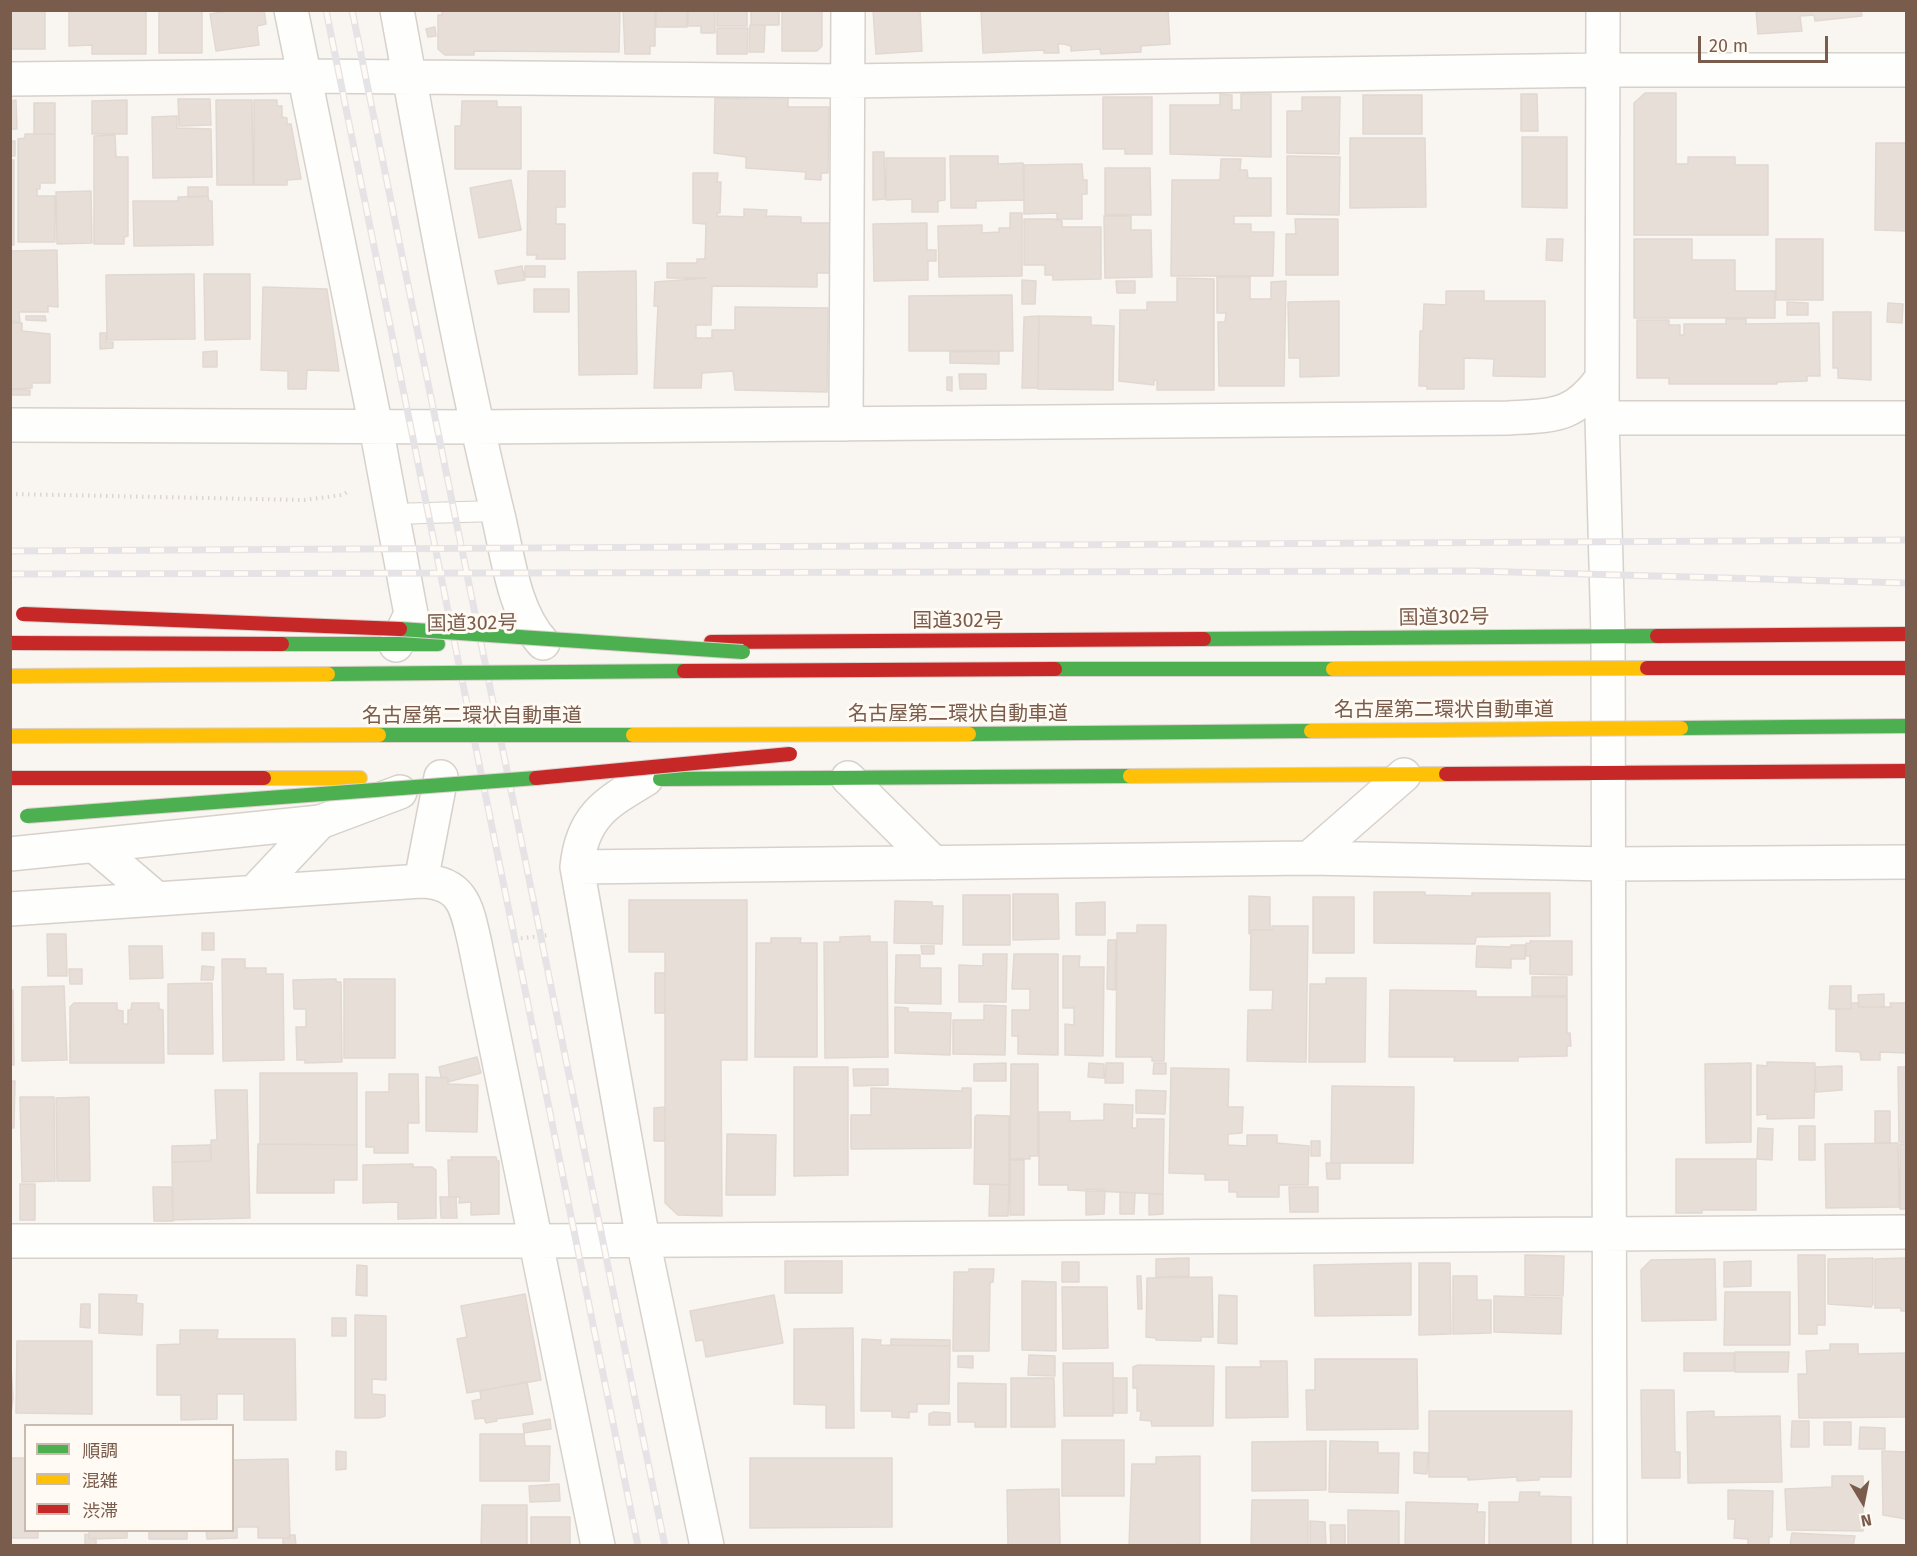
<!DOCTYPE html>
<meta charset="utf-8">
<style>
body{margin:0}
#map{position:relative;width:1917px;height:1556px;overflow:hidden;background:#f9f5f0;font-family:"Fira Sans","Noto Sans JP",sans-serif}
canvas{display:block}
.frame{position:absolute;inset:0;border:12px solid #7a5c4d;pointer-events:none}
.legend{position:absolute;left:24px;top:1424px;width:210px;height:108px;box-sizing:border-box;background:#fffaf3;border:2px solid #cabbb1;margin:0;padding:8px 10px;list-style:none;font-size:18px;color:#7a5c4d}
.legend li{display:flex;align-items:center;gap:12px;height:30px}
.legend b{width:30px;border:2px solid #cabbb1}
.north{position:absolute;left:1833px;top:1472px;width:60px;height:60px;-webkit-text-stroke:4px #fffaf3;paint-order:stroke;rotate:170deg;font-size:16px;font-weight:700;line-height:24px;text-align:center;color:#7a5c4d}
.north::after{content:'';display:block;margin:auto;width:21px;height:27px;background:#7a5c4d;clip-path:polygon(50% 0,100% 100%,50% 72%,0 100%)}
.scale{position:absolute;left:1698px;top:36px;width:130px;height:27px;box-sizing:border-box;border:3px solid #7a5c4d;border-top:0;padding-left:8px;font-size:18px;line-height:21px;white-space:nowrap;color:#7a5c4d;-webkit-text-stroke:4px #fffaf3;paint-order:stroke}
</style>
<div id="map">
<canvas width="1917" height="1556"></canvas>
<div class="frame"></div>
<ul class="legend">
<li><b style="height:8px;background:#4caf50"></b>順調</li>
<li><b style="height:8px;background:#ffc107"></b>混雑</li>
<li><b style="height:8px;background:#c62828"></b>渋滞</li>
</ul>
<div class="north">N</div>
<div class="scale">20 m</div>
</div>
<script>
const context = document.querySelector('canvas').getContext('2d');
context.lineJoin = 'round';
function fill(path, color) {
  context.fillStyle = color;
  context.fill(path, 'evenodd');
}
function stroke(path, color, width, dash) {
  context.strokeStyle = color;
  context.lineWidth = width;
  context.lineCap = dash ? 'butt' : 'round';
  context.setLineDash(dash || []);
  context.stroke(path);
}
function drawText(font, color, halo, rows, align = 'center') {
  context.font = font + ' "Fira Sans","Noto Sans JP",sans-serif';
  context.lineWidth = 6;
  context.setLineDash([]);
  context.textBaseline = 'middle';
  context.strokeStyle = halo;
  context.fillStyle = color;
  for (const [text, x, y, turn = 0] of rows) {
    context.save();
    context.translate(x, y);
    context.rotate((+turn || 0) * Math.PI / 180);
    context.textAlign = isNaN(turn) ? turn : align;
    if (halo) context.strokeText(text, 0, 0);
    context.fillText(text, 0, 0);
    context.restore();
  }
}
const building = new Path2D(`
 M10 10H45V49H10Z
 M69 10H146V54H92V45L69 46Z
 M159 10H202V53H159Z
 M233 10H264L266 24 257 26 259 45 216 51 210 14Z
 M442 10H620L619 52 474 51V55H445L438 49V15H442Z
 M623 10H655V46H650V54H625Z
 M656 10H687V27H656Z
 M688 10H715V33H701V26H688Z
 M717 10H747V26H717Z
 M751 10H779V25H751Z
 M782 10H822V46L817 51H782Z
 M873 10H920L922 51 876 54Z
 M981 10H1168L1170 44 1141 46V52L1101 54 1100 49 1071 51V46L1064 44H1058L1059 53H1044V50L983 53Z
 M1756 10H1861L1862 16 1815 21 1814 15 1800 16 1802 31 1758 34Z
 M750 25H765L764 52H749Z
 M435 27 436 36 428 37 426 29Z
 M717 28H748L747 54H717Z
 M1645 93H1676V164H1688V157H1735V165H1768V235H1634V103Z
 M1220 94 1232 95V110H1241V94H1271V157L1170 154V105H1220Z
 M1521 94H1537L1538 131H1521Z
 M1363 95H1422V134H1363Z
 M747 96 788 97V107H829L828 173H821V180L805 179 806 172 746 168V157L714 153 715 98 747 99Z
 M1103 97H1152V154H1125V149H1103Z
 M1302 97H1340L1339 154 1287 153V111H1302Z
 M178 99H210L211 125 179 126Z
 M16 100 17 129H10V101Z
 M127 100V134H92V101Z
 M216 100H252L253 185H217Z
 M254 100H277V106H282V117L287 118V124H291L301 179 287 180V185H254Z
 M462 101H497V107H521V169H455V126H461Z
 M34 103H55V134H34Z
 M177 116V128L211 129 212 177 153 178 152 117Z
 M25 134H55V183H40V189H37V196H55V242H18V139L25 138Z
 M115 135 116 157H128V236L124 237V244H94V136Z
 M1522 137H1567V208L1522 207Z
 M1350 138H1425L1426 207 1350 208Z
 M10 141H15V156H10Z
 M1876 143H1906V231L1875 230Z
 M873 152H884L885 199 873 200Z
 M950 156H998V164L1023 163 1024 200 976 201V208H951Z
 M1287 156 1340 157 1339 215 1287 214Z
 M886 158H945V200L938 201V212H912V199L886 200Z
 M1221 159H1241L1240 170H1247L1248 178H1271V216H1234V224H1251V232H1274L1273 276H1171L1172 180H1220Z
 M10 160H14V245H10Z
 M1082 164 1083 180H1087V194H1082V219H1057V213L1024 214V165Z
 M1105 168H1150L1151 215H1105Z
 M528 171H565V207H556V224H565V259H536L537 255H527Z
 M693 173H718L717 182H721L720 213H717V216L744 217V209L767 210 766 216 801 217V223H831L830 273H817V287L712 286 711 325H696V338H712V330H735V307L828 308 827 392 735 390 733 371 702 373 701 388H654L658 306H654L655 282 706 278H667V263H697V259H705L706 224 693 223Z
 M511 180 521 230 479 238 470 188Z
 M188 187H208V196L188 197Z
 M91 191 92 243 57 244 56 192Z
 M208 196 209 201H212L213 245 134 246 133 201H178V197Z
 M1010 213H1022V276L939 277 938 226 982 225V233L999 232V228H1010Z
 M1104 216H1131V230H1151L1152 277 1105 278Z
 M1024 219H1054L1062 221V227H1101V279L1053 280V275H1045V265H1024Z
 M1295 219H1338V275H1286V234H1296Z
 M927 223V250H936V261H928V280L874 281 873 224Z
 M1547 239H1563L1562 261 1546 260Z
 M1634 239H1692V260H1735V291H1775V318H1634Z
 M1776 239H1823V300H1776Z
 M57 250 58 307 48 306V312H19L20 322 10 321V251Z
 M522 266 525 280 498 284 495 271Z
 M525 266H545V277H525Z
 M636 271 637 374 579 375 578 272Z
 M194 274 195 339 107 340 106 275Z
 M204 274H250V339L205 340Z
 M1217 277H1250V299H1271V282L1286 281 1284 386H1219L1218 322H1225L1226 313H1217Z
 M1177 278 1214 279V390H1157V380H1154V385L1119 381 1120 310H1147V302H1177Z
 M1022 280 1036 281 1035 304H1022Z
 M1116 281H1135V293H1117Z
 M263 287 327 289 339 371 307 370 306 389H288V371L261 370Z
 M534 289H569V312H534Z
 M1446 291H1484V301H1545V377L1493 376 1494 359 1464 358V389H1427V386H1419L1420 331H1423L1424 304 1446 305Z
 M1012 295 1013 351H909V296Z
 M1339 301V376L1300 377V358H1289L1288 302Z
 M1787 302 1808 303V315H1787Z
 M1888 303 1903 304 1902 323 1887 322Z
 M1833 312H1871V380L1838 378V368H1833Z
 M26 316H45L46 321 26 320Z
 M1039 316 1038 388H1022L1024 317Z
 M1039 316 1091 317V325L1114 326 1113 390 1038 389Z
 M1726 319H1746V324L1819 323 1820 376H1807V381L1777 382V384H1669V378H1637V320H1669V325H1680V335H1684V324H1726Z
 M10 323H22V331L50 334V383H32V388L10 389Z
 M100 333H106V342H113V348L100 349Z
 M217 351V367H203V352Z
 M999 351V364L950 363V352Z
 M959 374H986V389H960Z
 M947 377H952V391L947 390Z
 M10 389 30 390V395H10Z
 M1374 892H1425V895L1472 896V893H1550V936L1476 937 1475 944 1374 943Z
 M1013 894H1058L1059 939 1013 940Z
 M963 895H1010V945H963Z
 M1249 896 1270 897V930H1251L1249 934Z
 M1313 897H1354V953H1313Z
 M629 900H747V1060H721L722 1216 678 1215 665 1203V952H629Z
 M895 901 932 902V906H943L942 944 894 943Z
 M1105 902V935H1076V903Z
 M1137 925H1166L1164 1061H1152V1057H1116L1117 933H1137Z
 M1272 926H1308L1306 1062 1247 1061 1248 1010H1272L1273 990H1250L1251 930H1272Z
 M202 933H214V950H202Z
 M47 934H66L67 976H48Z
 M870 936V942H887L888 1057 825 1058 824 942H840V937Z
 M771 938H801L800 943H817V1057H755L756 943H771Z
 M1108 940H1116L1115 990 1107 989Z
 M1530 941H1572V975L1530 974V956H1526V943L1530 944Z
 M1511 945H1525V959H1511V968L1476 967 1477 946 1511 947Z
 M129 946H162L163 978 130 979Z
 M921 946H934V954H922Z
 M983 954H1007L1006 1002H959V965L983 966Z
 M1014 954H1058V1055L1018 1054V1036H1012V1010H1030V989H1012Z
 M896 955H920V968H941V1004L895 1003Z
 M1063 956H1080L1079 967H1104L1103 1056 1065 1055V1024L1074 1025V1008H1063Z
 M222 959H245V968H266V974H283L284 1060 223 1061Z
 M202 966 214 967 213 980H201Z
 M69 969H82V984H70Z
 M655 973H665V1013H655Z
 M1532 977H1567V996H1532Z
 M1326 978H1366L1365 1062H1309L1310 984H1326Z
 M336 979V982H341L342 1062 305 1063V1060H297L296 1027H306V1009H294L293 980Z
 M344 979H395V1058H344Z
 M212 983 213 1054H168V984Z
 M64 986 67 1060 22 1061V987Z
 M1830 986H1851V1009H1829Z
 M10 990H13L14 1065H10Z
 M1390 990 1476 991V997H1567V1033H1570L1571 1046H1567V1056L1518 1057V1061H1454L1455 1057H1389Z
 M1884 994V1007H1859L1858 995Z
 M74 1003H117V1010L123 1011V1024H128V1010H131L132 1003H159V1009L163 1010 164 1063H70V1007Z
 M1851 1003H1858L1859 1007H1891L1890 1003H1906V1053L1880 1052V1060H1861L1860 1052 1836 1051V1009H1851Z
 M984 1005 1006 1006 1005 1055 953 1054V1020H984Z
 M895 1007 908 1008V1012L951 1013 950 1055 895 1053Z
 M477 1057 481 1073 448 1082V1078L441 1077 439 1067Z
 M1767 1062 1815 1063 1814 1118 1767 1119V1114L1757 1115V1065L1767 1066Z
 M1006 1063V1081H974V1064Z
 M1089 1063 1104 1064V1078L1088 1077Z
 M1106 1063H1123V1083H1105Z
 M1154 1063H1166V1074H1153Z
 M1751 1063V1142L1706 1143 1705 1064Z
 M1011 1064H1038V1156H1030V1159H1010Z
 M1842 1066V1090L1816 1092 1815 1067Z
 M794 1067H848V1175L794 1176Z
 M1898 1067H1906V1142H1899Z
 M1171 1068 1229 1069 1228 1107H1243L1242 1133 1228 1134V1145L1247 1146V1135H1277V1143L1309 1146 1308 1185H1279V1197H1237V1192H1229V1180H1205V1174L1169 1173Z
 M853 1069H888V1085L854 1086Z
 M260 1073H357V1145L260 1144Z
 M389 1074H418L419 1123H408V1153H374V1147H366V1092H389Z
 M426 1077 448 1078V1084L478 1085 477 1132 426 1131Z
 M10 1081H15L14 1128H10Z
 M1332 1086 1414 1087 1413 1163H1331Z
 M871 1088 962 1091V1088H971V1148L851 1149V1115H871Z
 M215 1090H247L250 1218 173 1220 172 1162 211 1161V1140H217Z
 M1136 1090 1166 1091 1165 1114 1136 1113Z
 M20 1097H54L55 1181 22 1182Z
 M89 1097 90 1181H57L56 1098Z
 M1104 1104 1133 1105 1132 1128H1137V1119H1164L1163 1194 1068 1190V1185H1039V1112H1070V1121L1104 1120Z
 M665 1107V1141H654V1108Z
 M1875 1111H1890V1143H1875Z
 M977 1115 1009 1116V1185L974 1184 975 1117Z
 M1799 1126H1815V1160H1799Z
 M1758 1128 1773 1129 1772 1160 1757 1159Z
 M727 1134 776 1135 775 1195H726Z
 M1311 1141H1320V1156H1311Z
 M1898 1143 1899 1207 1826 1208 1825 1144Z
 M258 1144 357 1145V1180H334V1193H257Z
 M1900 1144H1906V1209H1900Z
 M210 1145 211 1161 172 1162V1146Z
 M451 1157H496L497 1161H499V1214L471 1215V1202L459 1203 460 1197H449L448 1160H452Z
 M1676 1159H1756V1210H1702V1213H1676Z
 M1010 1160H1024V1215H1010Z
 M1326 1163H1340V1179H1327Z
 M413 1164V1167H432L436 1170V1218L398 1219V1202L363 1203V1165Z
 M20 1184H35V1220H20Z
 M990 1184 1009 1185 1008 1216H989Z
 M153 1187H172L173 1221H154Z
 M1289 1187H1318V1212H1290Z
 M1086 1189 1105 1190 1104 1214 1086 1215Z
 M1120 1192 1135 1193 1134 1214H1120Z
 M1149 1194H1163V1214L1149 1215Z
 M440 1197H456L457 1218H441Z
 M1525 1255 1564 1256 1563 1296 1525 1295Z
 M1798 1255H1825V1325H1817V1334H1799Z
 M1189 1258V1276L1156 1277V1259Z
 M1873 1258V1304L1871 1307 1828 1304V1259Z
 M1906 1258V1311H1901V1308H1875V1259Z
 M1715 1259 1716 1320 1642 1321 1641 1270 1651 1260Z
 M785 1261H842V1293H785Z
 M1751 1261V1286L1724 1287V1262Z
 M1062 1262H1079V1282H1062Z
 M1411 1263V1315L1315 1316 1314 1265Z
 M1419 1263H1450L1451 1334 1419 1335Z
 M357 1265 367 1266V1296L356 1295Z
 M969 1269H994L993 1282 990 1283 989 1351H953L954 1272H969Z
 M1137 1276H1141L1142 1309H1138Z
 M1453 1276H1477V1300H1491V1333L1453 1334Z
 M1212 1277 1213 1337H1201V1341L1156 1340V1338L1146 1337 1147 1278Z
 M1022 1281 1056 1282V1351L1022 1350Z
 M1062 1287H1107L1108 1348 1063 1349Z
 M1725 1292H1790V1345H1724Z
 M99 1294 137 1295 136 1303 143 1304 142 1335 99 1333Z
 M525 1294 541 1380 467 1393 457 1339 467 1337 461 1306Z
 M774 1295 783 1343 706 1357 703 1340 696 1341 690 1311Z
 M1219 1295 1237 1296V1344L1218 1343Z
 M1494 1296 1562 1298 1561 1334 1494 1332Z
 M81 1304H90V1328L80 1327Z
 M355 1315 386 1316V1380L372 1379V1394L385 1395V1416L379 1418H355Z
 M332 1318H346V1336H332Z
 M853 1328 854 1428H826V1405L794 1404V1329Z
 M180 1330H218L217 1339H295L296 1420H244V1394H217V1419L181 1420V1395H157V1345L180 1344Z
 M862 1339 881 1340 880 1345 950 1346 949 1404H917V1412H909V1418L892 1417V1411H861Z
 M891 1339 950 1340V1346L891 1345Z
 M17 1341H92V1414L16 1413Z
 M1830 1344H1858V1354L1906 1353V1417L1799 1418 1798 1374H1807L1806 1351 1830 1350Z
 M10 1350 13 1398 10 1422Z
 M1735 1352H1789L1788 1372H1735Z
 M1684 1353H1734V1371H1684Z
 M1029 1355 1055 1356V1376L1028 1375Z
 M958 1356H973V1368L958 1367Z
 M1315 1359H1417L1418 1429 1307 1430 1306 1390H1315Z
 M1260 1361H1287L1288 1417 1226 1418V1367H1261Z
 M1063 1363H1113V1416H1064Z
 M1138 1365 1214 1366 1213 1426H1152L1151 1421 1140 1420 1141 1411H1137V1388H1133V1367Z
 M1011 1378H1054L1055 1427H1011Z
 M1113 1378H1127V1413H1114Z
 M527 1382 533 1414 496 1419 497 1421 486 1423 484 1418 475 1419 472 1401 481 1399 480 1391Z
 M958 1383 1006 1384V1427H975V1422H958Z
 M1641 1390H1674L1675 1452H1680V1478H1642Z
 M1429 1411H1572L1571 1477H1539V1480L1517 1481V1477L1468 1480V1477H1429Z
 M1714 1411V1417L1780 1416 1782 1482 1688 1483 1687 1412Z
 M934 1412 950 1413V1425H929V1414Z
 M550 1419 551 1429 524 1433 523 1424Z
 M1792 1421H1809V1447H1791Z
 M1824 1422H1851V1445H1824Z
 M1860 1427 1885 1428V1449H1859Z
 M480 1434H524L525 1446H550L549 1481H480Z
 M1062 1440H1124V1496H1062Z
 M1326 1441V1490L1252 1491V1442Z
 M1330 1441 1378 1442V1453H1399L1398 1493 1329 1492Z
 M336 1451 346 1452V1469L336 1470Z
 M1882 1451 1906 1452V1519L1883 1515Z
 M1414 1452 1428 1453 1427 1474 1414 1473Z
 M1200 1456V1544L1129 1546 1132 1464H1156V1457Z
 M10 1458H26V1530H38V1538H10Z
 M750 1458H892V1527L750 1528Z
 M288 1459 290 1538H258V1527H237V1538L207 1539 206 1530H232V1460Z
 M1832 1476H1863V1531L1787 1530 1785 1489 1832 1487Z
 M559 1484 560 1501 530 1502 529 1486Z
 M1059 1489 1060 1546H1008L1007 1490Z
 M1728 1490 1773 1491 1772 1537H1769V1546H1748V1539L1734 1538 1735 1519H1728Z
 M1520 1492H1540L1539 1496 1571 1497V1546H1489V1502H1519Z
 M1252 1500H1308V1546H1251Z
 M1406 1502 1478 1504 1477 1512H1485L1484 1546H1405Z
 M482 1505H527V1546H481Z
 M1348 1510 1399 1511V1546H1348Z
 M531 1517H570V1546H531Z
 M1310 1521 1325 1522 1326 1546H1310Z
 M1330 1525H1345V1546H1331Z
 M89 1530H127V1538L89 1539Z
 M149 1530H187V1539H149Z
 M1792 1533 1855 1536 1853 1546H1790Z
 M85 1534 89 1535V1539L96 1538V1546H85Z
 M289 1535H295L296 1546H283V1538H290Z`);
fill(building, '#e6ded7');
stroke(building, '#e2d8d2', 1.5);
const lane = new Path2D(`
 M392 514 497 511`);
const street = new Path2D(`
 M291 10 376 427 411 614 396 645
 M397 10C428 178 457 346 497 511 508 554 512 609 543 643
 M1603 10 1602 418 1608 636 1610 1546
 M10 79 304 76 848 81 1603 70H1906
 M1602 418H1906
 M846 424 848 10
 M10 425 476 427 1509 418C1555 415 1574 417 1602 378
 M848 778 934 863
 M646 779C606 803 582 816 577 867L643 1240 707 1546
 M95 846 157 899
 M10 854 320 822 400 792
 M1309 858 1404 775
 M577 867 1309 858 1608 864 1906 862
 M421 881 441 777
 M254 892 320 822
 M10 909 421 881C464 882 467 909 475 944L598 1546
 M10 1241H535L1906 1232`);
const fast = new Path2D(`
 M1204 639 1657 636
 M282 644H438
 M660 779 1130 776`);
const slow = new Path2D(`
 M1130 776 1446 774
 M264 778H360`);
const jam = new Path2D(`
 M1657 636 1906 634
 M711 642 1204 639
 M10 643 282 644
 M1446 774 1906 771
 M10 778H264`);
stroke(lane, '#d7d1cb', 22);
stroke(street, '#d7d1cb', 36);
stroke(fast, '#dad1cc', 16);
stroke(slow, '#dad1cc', 16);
stroke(jam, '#dad1cc', 16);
stroke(new Path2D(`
 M10 494 304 500 342 495 349 491
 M515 939 549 935`), '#dcd5d0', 4, [1.5, 4.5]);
stroke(lane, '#fefefd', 20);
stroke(street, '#fefefd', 33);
stroke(fast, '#4caf50', 14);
stroke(slow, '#ffc107', 14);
stroke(jam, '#c62828', 14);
const rail = new Path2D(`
 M326 10 638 1546
 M352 10 665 1546
 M10 551 1906 540
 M10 574 1475 571 1906 583`);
stroke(rail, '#e6e3e7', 7);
stroke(rail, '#fffaf3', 4.5, [14]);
const fastBridge = new Path2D(`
 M400 629 743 652
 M1055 669H1333
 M328 674 684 671
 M1681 728 1906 726
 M969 734 1311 731
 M379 735H633
 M27 816 536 778`);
const slowBridge = new Path2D(`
 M1333 669 1647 668
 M10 676 328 674
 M1311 731 1681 728
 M633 735 969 734
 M10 736 379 735`);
const jamBridge = new Path2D(`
 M23 614 400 629
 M1647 668H1906
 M684 671 1055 669
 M536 778 790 754`);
stroke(fastBridge, '#dad1cc', 16, []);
stroke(slowBridge, '#dad1cc', 16, []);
stroke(jamBridge, '#dad1cc', 16, []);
stroke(fastBridge, '#4caf50', 14);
stroke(slowBridge, '#ffc107', 14);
stroke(jamBridge, '#c62828', 14);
drawText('20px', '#7a5c4d', '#fffaf3', [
 ["国道302号",1444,618,-1],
 ["国道302号",958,621],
 ["国道302号",472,624,-1],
 ["名古屋第二環状自動車道",1444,710],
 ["名古屋第二環状自動車道",958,714],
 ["名古屋第二環状自動車道",472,716]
]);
</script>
